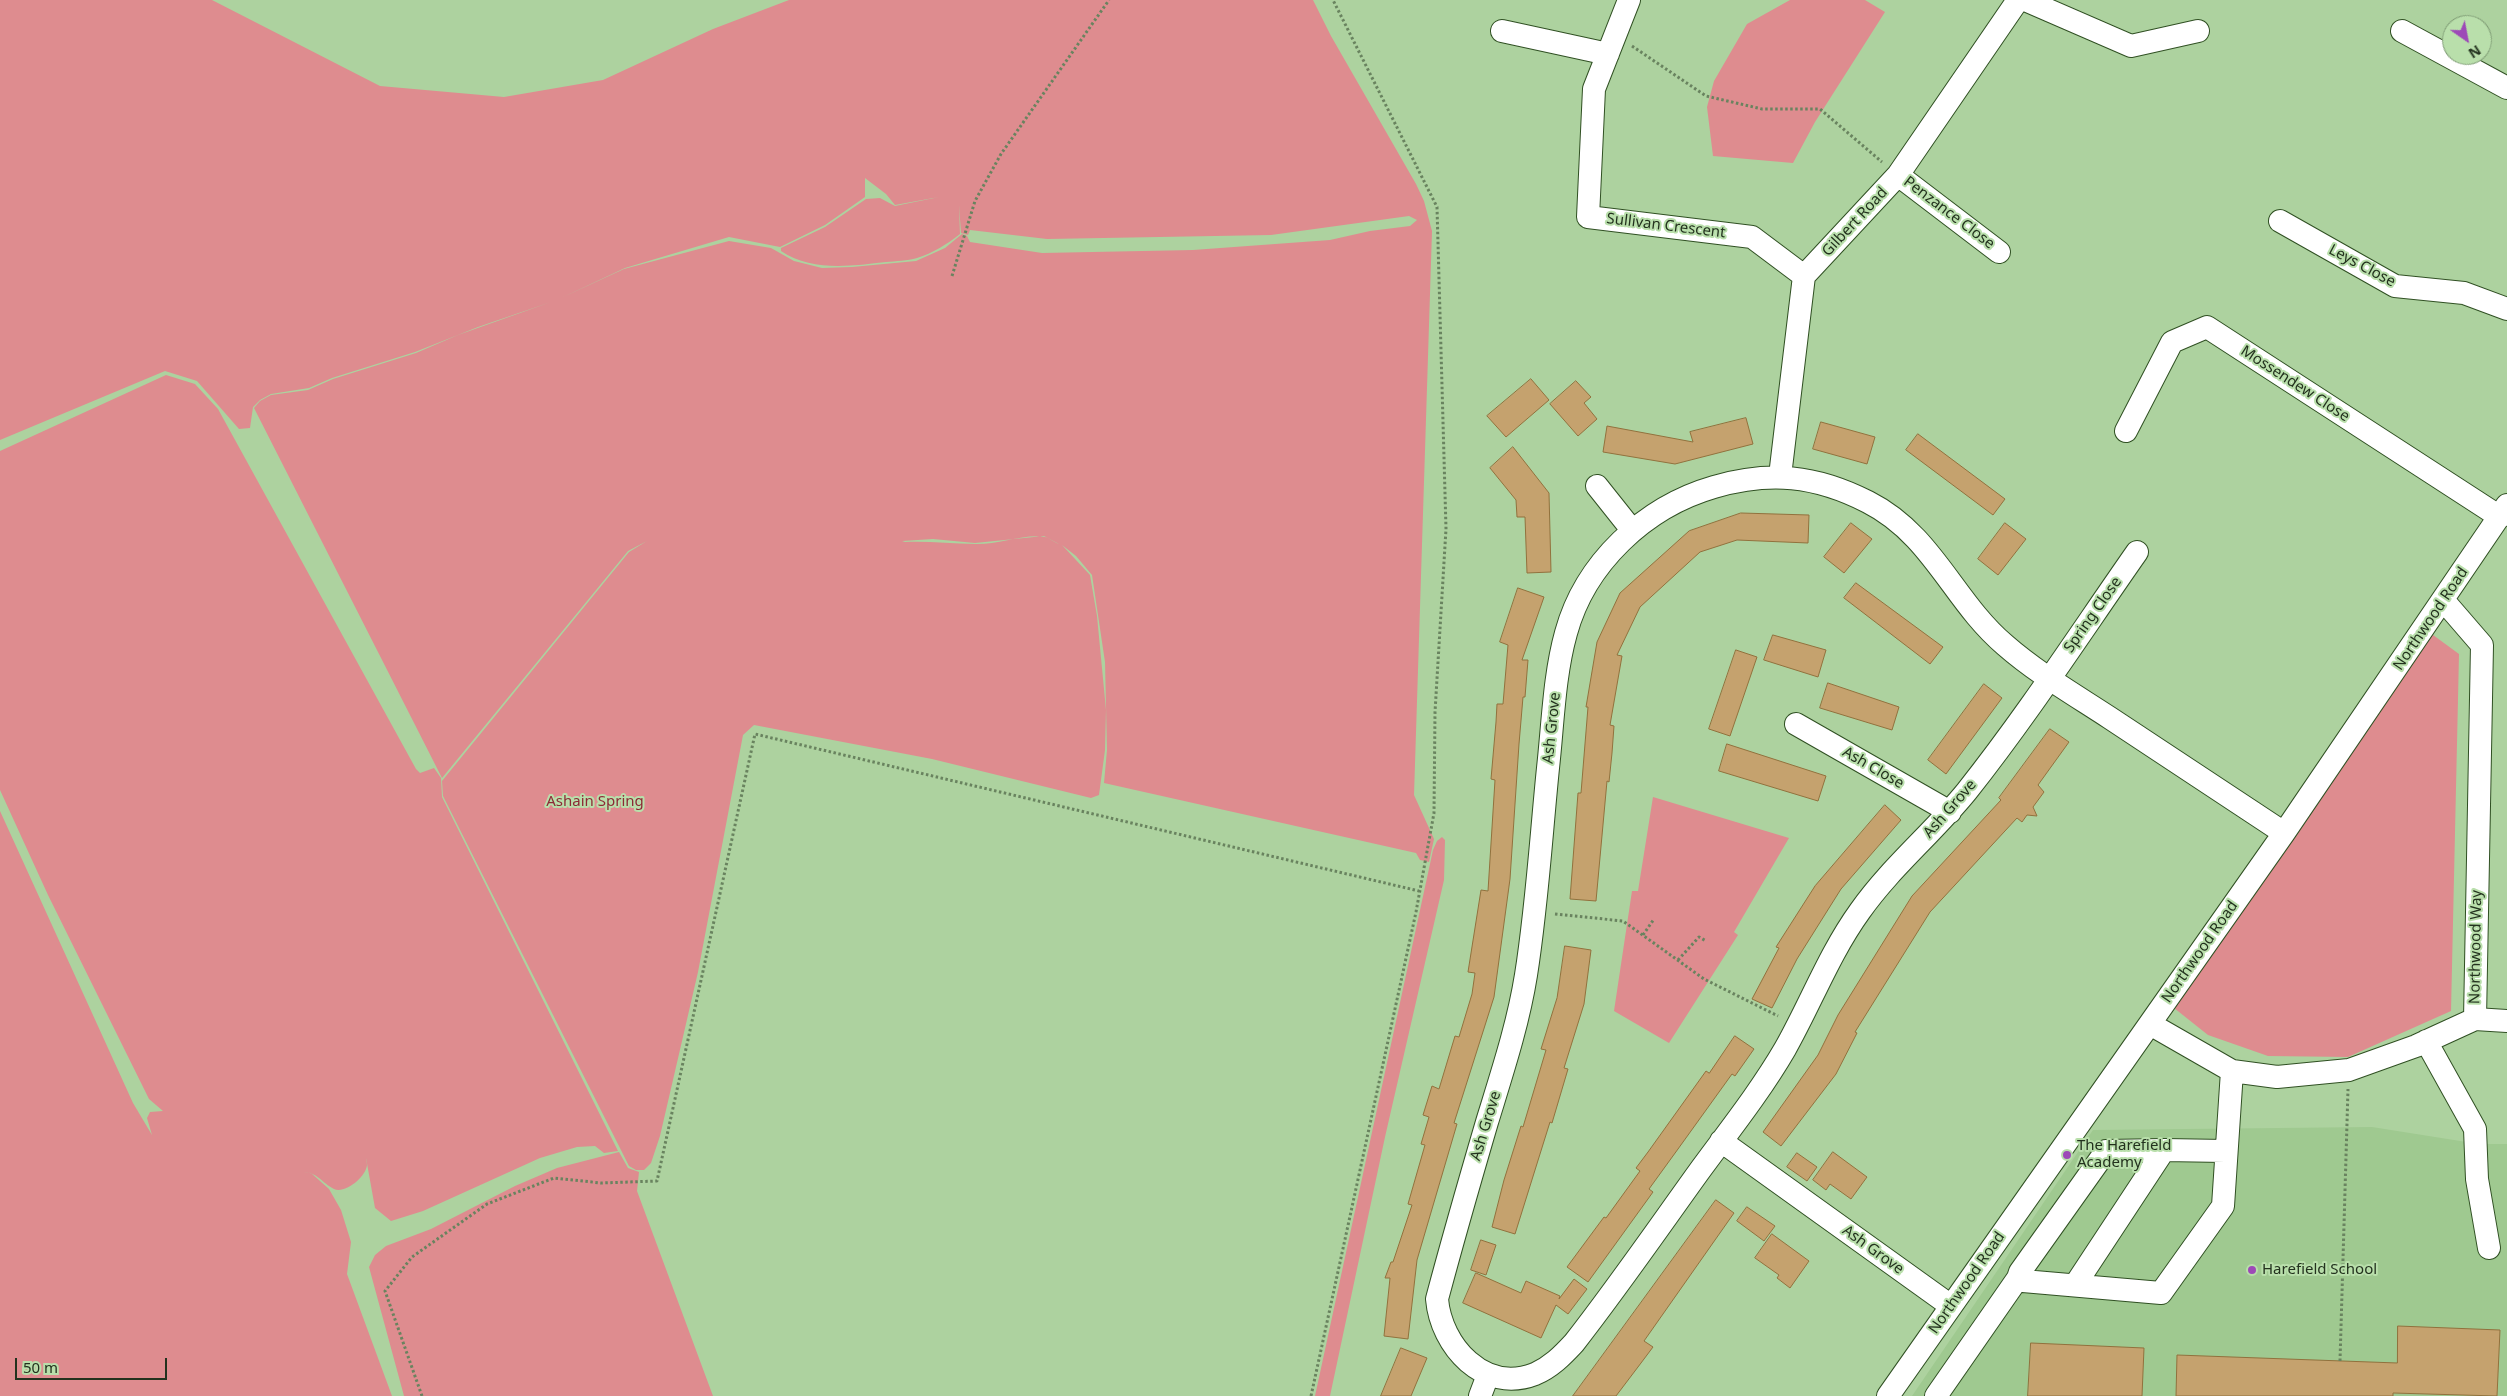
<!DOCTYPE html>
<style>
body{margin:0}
#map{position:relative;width:2507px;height:1396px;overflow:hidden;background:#add29f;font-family:"Noto Sans",sans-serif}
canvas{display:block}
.north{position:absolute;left:2442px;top:15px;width:50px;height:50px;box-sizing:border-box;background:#b9dfab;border:1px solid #7d9a73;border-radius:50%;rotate:147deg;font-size:14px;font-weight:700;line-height:20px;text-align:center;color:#23321e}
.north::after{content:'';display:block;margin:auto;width:18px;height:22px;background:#9d49b7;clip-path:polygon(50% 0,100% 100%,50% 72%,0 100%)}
.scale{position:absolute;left:15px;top:1358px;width:152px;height:22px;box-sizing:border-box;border:2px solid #23321e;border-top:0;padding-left:6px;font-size:15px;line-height:18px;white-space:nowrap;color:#23321e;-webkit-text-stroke:4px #b9dfab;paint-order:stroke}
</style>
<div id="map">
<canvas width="2507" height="1396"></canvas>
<div class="north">N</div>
<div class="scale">50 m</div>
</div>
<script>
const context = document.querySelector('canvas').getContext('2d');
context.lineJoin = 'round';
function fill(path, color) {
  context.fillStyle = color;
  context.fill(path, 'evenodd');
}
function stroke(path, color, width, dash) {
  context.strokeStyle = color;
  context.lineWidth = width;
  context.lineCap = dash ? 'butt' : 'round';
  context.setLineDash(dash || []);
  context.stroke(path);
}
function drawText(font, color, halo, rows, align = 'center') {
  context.font = font + ' "Noto Sans",sans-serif';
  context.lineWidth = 4;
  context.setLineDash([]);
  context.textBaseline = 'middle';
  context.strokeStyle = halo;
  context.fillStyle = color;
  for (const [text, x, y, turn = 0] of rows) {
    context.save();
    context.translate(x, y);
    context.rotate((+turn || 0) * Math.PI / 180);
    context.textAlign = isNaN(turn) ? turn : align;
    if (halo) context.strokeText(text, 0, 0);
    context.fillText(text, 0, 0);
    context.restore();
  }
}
fill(new Path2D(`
 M2372 1127 2479 1144H2507V1396H1912L2093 1130Z`), '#9fc990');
fill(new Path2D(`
 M0 0H212L380 86 504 97 603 80 713 29 789 0H1313L1331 36 1416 184 1424 201 1432 231 1414 795 1434 839 1429 862 1420 860 1416 853 1104 783 1107 750 1105 662 1092 575 1076 556 1062 545 1090 575 1097 616 1106 710 1105 750 1099 795 1091 798 932 759 754 725 743 735 698 972 660 1136 651 1163 644 1170H636L629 1166 443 796 442 781 629 552 647 541 628 551 442 778 254 408 260 401 271 395 308 390 333 379 416 353 458 335 551 302 478 327 415 352 332 378 309 388 271 394 260 400 253 407 250 428 239 429 197 381 165 371 0 440ZM865 178 886 194 895 205 939 197 895 206 880 198 866 199 825 227 781 248V251C812 272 851 266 886 262 896 261 907 261 917 258 933 253 946 245 960 234L959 205 961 233 968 235 970 230 1047 239 1271 235 1409 216 1417 220 1410 226 1370 231 1330 240 1193 250 1042 253 970 242 967 236 962 234 945 248 916 261 852 267 822 268 794 261 771 248 729 241 624 269 561 298 625 268 729 237 780 247 825 225 865 197ZM1044 536 1059 544C1054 542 1049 538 1045 537 1027 533 996 545 975 544 951 544 929 541 905 542L902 541 933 539 975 543Z
 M1790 0H1865L1885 12 1815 122 1793 163 1713 156 1707 107 1714 81 1747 24Z
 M166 375 195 384 218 409 416 769 420 773 434 768 441 778 442 797 618 1151 604 1153 595 1146 577 1147 540 1158 423 1211 391 1221 375 1208 366 1158C366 1161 367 1163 367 1165 366 1177 345 1194 334 1189 322 1183 317 1172 303 1172L311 1173 329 1189 341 1210 351 1242 347 1274 392 1396H0V811L133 1103 152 1135 147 1118 150 1112 163 1111 149 1099 48 895 0 790V451Z
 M2429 632 2459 654 2451 1011 2348 1057 2268 1056 2208 1035 2169 1004Z
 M1653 797 1789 838 1734 932 1738 935 1669 1043 1614 1011 1632 891H1638Z
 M1442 837 1445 840 1444 880 1385 1137 1330 1396H1315L1433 850 1437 841Z
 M619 1152 628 1168 639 1172 637 1191 713 1396H404L369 1267 375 1255 386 1246 431 1229 515 1186 557 1168Z`), '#de8c8f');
const building = new Path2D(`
 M1531 379 1549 400 1506 437 1487 416Z
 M1576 381 1591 397 1584 403 1597 419 1578 436 1550 404Z
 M1746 418 1753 444 1675 464 1603 452 1607 426 1693 442 1690 432Z
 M1821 422 1875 437 1867 464 1813 449Z
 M1918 434 2005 499 1993 515 1906 450Z
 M1513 447 1549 493 1551 572 1527 573 1525 517H1517L1516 500 1490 468Z
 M1741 513 1809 515 1808 543 1737 540 1700 552 1640 607 1617 655 1622 656 1610 725 1614 726 1612 753 1609 782 1607 781 1596 901 1570 899 1578 793H1581L1588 707H1586L1597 642 1620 593 1689 531Z
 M1851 523 1872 539 1844 573 1824 557Z
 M2005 523 2026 539 1998 575 1978 559Z
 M1856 583 1943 647 1930 664 1844 598Z
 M1518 588 1544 597 1522 660H1528L1525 697H1523L1519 744 1510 879 1494 997 1454 1123 1457 1124 1417 1260 1408 1339 1384 1336 1390 1278H1385L1391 1262H1393L1412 1205 1408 1204 1425 1145 1421 1144 1429 1117 1423 1115 1432 1086 1439 1089 1455 1036 1459 1037 1472 994 1475 973 1468 972 1481 890 1488 891 1495 780 1491 779 1496 722 1497 704H1503L1508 645 1500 642Z
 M1773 635 1826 650 1818 677 1764 660Z
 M1736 650 1757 657 1730 736 1709 729Z
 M1828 683 1899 707 1892 730 1820 708Z
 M1984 684 2002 698 1946 774 1928 760Z
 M2050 729 2069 742 2038 785 2044 792 2033 807 2037 816 2027 815 2022 822 2017 818 1930 912 1855 1032 1857 1033 1836 1074 1781 1146 1763 1132 1818 1055 1838 1015 1912 896 2001 800 1999 798Z
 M1727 744 1826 776 1818 801 1719 771Z
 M1885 805 1901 820 1841 889 1797 959 1772 1008 1752 999 1779 948 1776 947 1815 886Z
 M1565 946 1591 950 1584 1004 1564 1068 1568 1069 1552 1123 1550 1122 1515 1234 1492 1227 1504 1180 1521 1126 1523 1127 1546 1050 1541 1049 1557 998Z
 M1735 1036 1754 1049 1735 1076 1732 1074 1678 1149 1649 1189 1653 1192 1588 1282 1567 1267 1604 1217 1606 1218 1640 1171 1636 1168 1648 1152 1706 1071 1709 1073Z
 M1833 1152 1867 1177 1851 1199 1830 1184 1826 1190 1813 1180Z
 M1797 1153 1817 1167 1807 1181 1787 1167Z
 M1716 1200 1734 1213 1644 1341 1653 1347 1641 1363 1616 1396H1573Z
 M1747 1207 1775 1226 1764 1241 1737 1221Z
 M1772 1234 1809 1261 1790 1288 1777 1278 1779 1275 1755 1258Z
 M1481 1240 1496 1245 1486 1275 1471 1270Z
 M1476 1273 1521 1293 1526 1281 1560 1296 1559 1299 1574 1279 1587 1289 1568 1314 1556 1305 1541 1338 1463 1303Z
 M2398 1326 2500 1330 2497 1396 2393 1393V1396H2176L2177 1355 2397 1363Z
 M2031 1343 2144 1348 2142 1396H2028Z
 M1401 1348 1427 1358 1416 1384 1411 1396H1381Z`);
fill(building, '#c5a26e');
stroke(building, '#91713d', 1);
const minor = new Path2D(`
 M1629 0 1594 89 1588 217 1752 237 1804 276
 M2025 0 2131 46 2198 31
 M1502 31 1608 54
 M2402 31 2507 88
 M1898 175 1999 252
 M2280 221 2395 286 2464 293 2507 309
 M2126 431 2172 342 2207 327 2500 517
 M1780 476 1804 276 1898 175 2018 0
 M1597 486 1632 530
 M2137 552C2081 632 2028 714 1967 791 1933 833 1891 867 1860 911 1829 954 1811 1003 1785 1049 1760 1092 1728 1132 1698 1173 1657 1230 1617 1288 1574 1343 1562 1356 1551 1367 1535 1374 1484 1394 1441 1346 1437 1299 1453 1239 1470 1180 1487 1122 1502 1073 1518 1025 1526 975 1537 906 1541 837 1548 768 1553 723 1554 676 1566 633 1585 563 1645 507 1714 487 1770 471 1815 475 1868 502 1933 535 1953 601 2005 645 2037 673 2075 695 2110 718 2168 756 2226 795 2284 833
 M1796 724 1950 812
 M2475 1019 2507 1021
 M2150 1024 2232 1071 2277 1077 2349 1070 2416 1046 2475 1019 2482 645 2444 601
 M2426 1041 2475 1129 2477 1179 2489 1248
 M1721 1141 1951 1306
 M2018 1278 2023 1281 2161 1293 2223 1206 2232 1071
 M2075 1285 2164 1150 2225 1151
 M1480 1396 1488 1375
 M1888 1396 2284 833 2507 505
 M1936 1396 2018 1278 2020 1272 2106 1151 2164 1150`);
stroke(minor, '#305023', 24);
stroke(new Path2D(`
 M1632 46 1706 96 1762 109H1820L1882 162
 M952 276 975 201 1001 154 1109 0
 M1555 914 1623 921 1704 979 1778 1016
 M1643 935 1654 919
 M1678 960 1699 937 1706 941
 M2340 1361 2348 1089
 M422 1396 385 1291 412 1257 487 1204 554 1178 601 1183 657 1181 755 734 1419 891
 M1311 1396 1416 912 1434 813 1435 712 1446 529 1437 207 1333 0`), '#69835f', 3, [2.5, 2.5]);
stroke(minor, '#fff', 22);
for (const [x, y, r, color] of [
 [2067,1155,5,"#9d49b7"],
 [2252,1270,5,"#9d49b7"]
]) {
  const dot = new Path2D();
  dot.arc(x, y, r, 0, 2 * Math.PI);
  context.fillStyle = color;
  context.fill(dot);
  stroke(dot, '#b9dfab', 2);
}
drawText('15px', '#23321e', '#b9dfab', [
 ["Penzance Close",1949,213,37],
 ["Gilbert Road",1855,222,-47],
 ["Sullivan Crescent",1666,226,7],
 ["Leys Close",2362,266,28],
 ["Mossendew Close",2295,384,33],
 ["Spring Close",2093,615,-55],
 ["Northwood Road",2431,619,-56],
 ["Ash Grove",1552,728,-84],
 ["Ash Close",1873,768,30],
 ["Ash Grove",1950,809,-49],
 ["Northwood Way",2476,947,-89],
 ["Northwood Road",2200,952,-55],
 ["Ash Grove",1486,1126,-73],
 ["Ash Grove",1873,1250,36],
 ["Northwood Road",1967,1283,-55]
]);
drawText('15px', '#8c2a36', '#b9dfab', [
 ["Ashain Spring",595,802]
]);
drawText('15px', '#23321e', '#b9dfab', [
 ["The Harefield",2077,1146],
 ["Academy",2077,1163],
 ["Harefield School",2262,1270]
], 'left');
</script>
